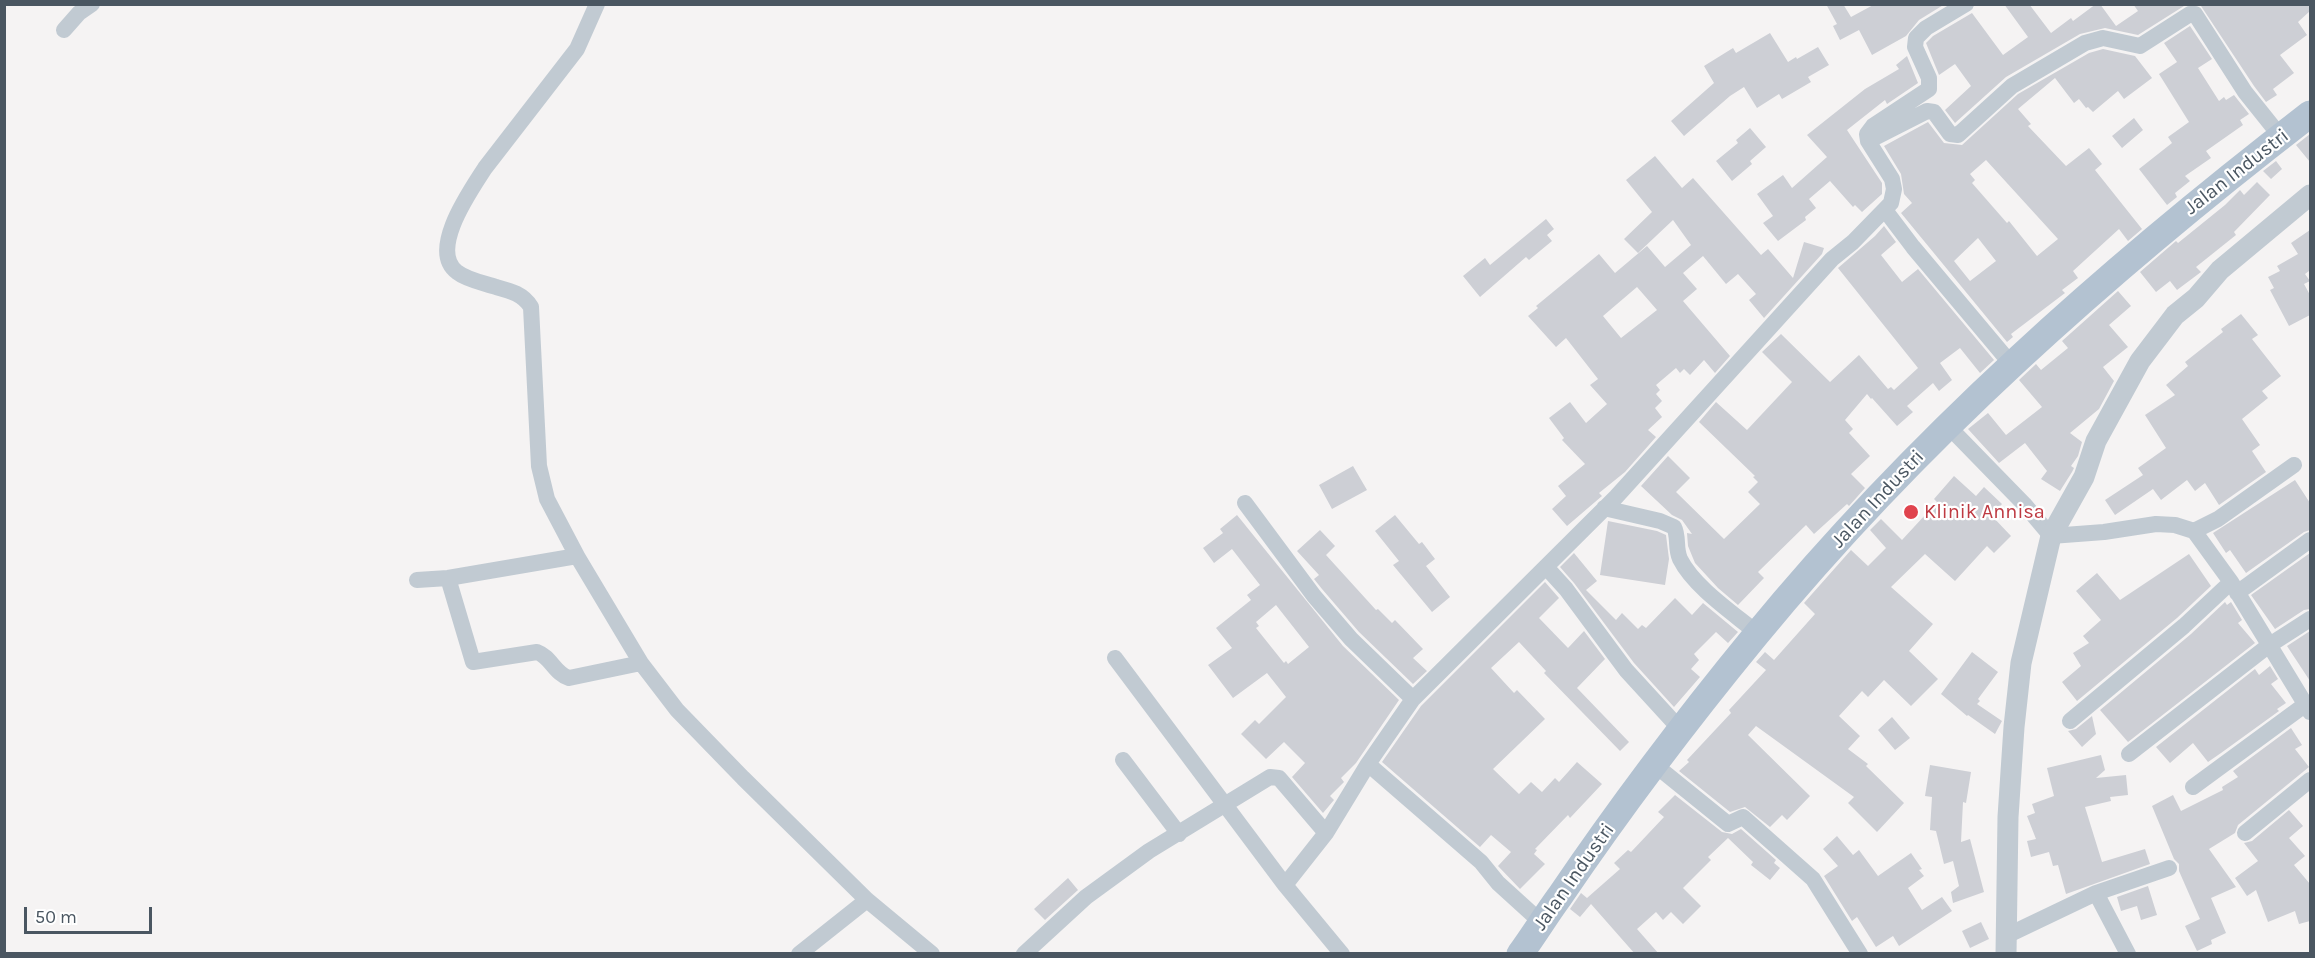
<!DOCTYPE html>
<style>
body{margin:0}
#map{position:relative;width:2315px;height:958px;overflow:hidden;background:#f5f3f3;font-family:Karla,sans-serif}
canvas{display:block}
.frame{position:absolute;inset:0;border:6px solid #4a5661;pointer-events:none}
.scale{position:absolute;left:24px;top:907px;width:128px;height:27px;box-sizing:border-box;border:3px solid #4a5661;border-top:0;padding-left:8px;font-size:18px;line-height:21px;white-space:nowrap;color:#4a5661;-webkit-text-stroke:4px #fff;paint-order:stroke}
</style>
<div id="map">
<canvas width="2315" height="958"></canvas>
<div class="frame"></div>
<div class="scale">50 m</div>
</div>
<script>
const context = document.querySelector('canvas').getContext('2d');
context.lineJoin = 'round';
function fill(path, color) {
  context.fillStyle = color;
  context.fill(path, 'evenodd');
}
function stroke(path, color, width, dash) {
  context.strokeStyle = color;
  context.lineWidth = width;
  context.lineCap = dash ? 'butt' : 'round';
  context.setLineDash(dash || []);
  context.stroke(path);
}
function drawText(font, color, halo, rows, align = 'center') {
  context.font = font + ' Karla,sans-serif';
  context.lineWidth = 4.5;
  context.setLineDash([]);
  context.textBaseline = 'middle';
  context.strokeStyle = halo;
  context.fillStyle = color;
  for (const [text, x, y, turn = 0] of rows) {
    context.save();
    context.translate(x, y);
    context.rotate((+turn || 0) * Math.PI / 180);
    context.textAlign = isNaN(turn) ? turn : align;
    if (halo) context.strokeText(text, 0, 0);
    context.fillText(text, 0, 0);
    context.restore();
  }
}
fill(new Path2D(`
 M1826 4H1843L1851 17 1875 4H1945L1919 20 1906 36 1872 55 1859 30 1840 40 1833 26 1837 24Z
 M2004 4H2029L2051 33 2071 18 2073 21 2096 4H2100L2116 26 2138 11 2133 4 2184 6 2138 35 2105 28 2080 34 2006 77 1955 123 1945 110 1971 86 1955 64 1939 75 1926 43 1933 36 1972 13 2003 55 2028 37Z
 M2203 4H2310V11L2298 22 2307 35 2280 55 2294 73 2273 89 2277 95 2266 102 2254 86 2201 6Z
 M2190 26 2212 59 2198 68 2219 101 2224 97 2226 100 2234 95 2249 114 2240 120 2243 125 2206 151 2211 158 2185 176 2190 181 2175 193 2177 197 2167 205 2139 169 2172 143 2168 137 2189 122 2159 74 2177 62 2164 43Z
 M1770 33 1788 62 1796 57 1797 59 1818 47 1829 65 1808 77 1811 82 1782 99 1779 94 1757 108 1744 87 1730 96 1684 136 1671 121 1714 83 1704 66 1733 48 1736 53Z
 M2103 49 2135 56 2152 78 2124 99 2118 91 2093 112 2088 107 2086 108 2079 99 2074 103 2055 78 2018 109 2031 124 2028 126 2066 166 2089 148 2102 164 2095 170 2142 229 2128 241 2119 229 2073 271 2078 278 2062 290 2065 293 2011 334 2013 337 2007 342 1901 213 1912 203 1904 194 1901 174 1884 146 1928 122 1944 143 1962 145 2018 94 2089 53ZM1986 160 2058 239 2037 256 2009 221 2007 223 1972 183 1975 180 1970 174ZM1978 238 1996 261 1970 281 1954 261Z
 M1907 56 1918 83 1887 104 1885 100 1847 130 1882 183V194L1862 212 1855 205 1853 207 1830 181 1809 199 1816 208 1805 217 1806 220 1778 241 1763 223 1773 216 1757 194 1783 175 1792 188 1827 157 1807 135 1865 89 1899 69 1896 65Z
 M2134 118 2143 130 2122 148 2112 136Z
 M1750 128 1766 147 1750 161 1752 164 1732 181 1716 161 1738 143 1736 140Z
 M2310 134V162L2296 145Z
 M1655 156 1682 188 1693 178 1761 255 1768 249 1793 278 1804 242 1824 248 1822 254 1764 318 1749 300 1756 294 1738 274 1726 284 1703 256 1683 273 1697 289 1683 301 1730 356 1715 373 1704 360 1690 375 1684 369 1680 373 1676 368 1656 385 1660 390 1656 394 1662 401 1655 408 1662 417 1648 430 1656 437 1625 472 1599 493 1602 496 1567 526 1552 509 1566 496 1558 486 1585 464 1562 440 1564 438 1549 418 1570 402 1586 423 1607 404 1590 385 1598 379 1566 338 1556 347 1528 316 1538 308 1536 306 1599 254 1615 273 1647 246 1665 267 1691 245 1673 220 1638 253 1624 239 1652 212 1626 180ZM1637 287 1657 310 1621 338 1603 316Z
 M2276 161 2282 169 2271 179 2263 171Z
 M2257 182 2270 195 2234 232 2236 235 2196 267 2201 272 2177 290 2170 281 2156 292 2140 272 2176 241 2178 243 2225 205 2240 190 2244 195Z
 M1546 219 1554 229 1547 235 1552 241 1529 260 1526 257 1480 297 1463 276 1485 258 1490 265Z
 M1884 226 1896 242 1881 255 1902 282 1918 269 1994 360 1980 373 1960 348 1940 363 1952 380 1939 391 1933 383 1907 406 1913 412 1897 426 1872 398 1871 399 1867 394 1845 420 1853 429 1849 433 1870 456 1851 474 1865 488 1849 506 1847 504 1814 534 1806 525 1758 572 1764 578 1738 605 1718 588 1695 563 1688 546 1687 533 1692 534 1682 520 1672 515 1641 486 1668 456 1690 478 1676 492 1724 539 1760 504 1748 492 1758 482 1753 477 1755 476 1699 422 1716 402 1747 430 1792 382 1762 352 1781 334 1830 382 1859 355 1888 389 1891 387 1894 390 1918 368 1838 268 1875 236Z
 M2310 230V274L2309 271 2305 274 2310 281 2304 284 2310 295V315L2289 326 2270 290 2274 288 2268 277 2280 271 2277 266 2298 254 2291 243Z
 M2118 291 2131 306 2109 325 2128 347 2103 367 2114 381 2099 409 2070 433 2082 442 2078 456 2071 466 2074 468 2072 472 2060 491 2041 479 2047 471 2025 443 1999 463 1968 429 1988 413 2006 435 2042 407 2019 380 2036 364 2041 370 2068 348 2062 341Z
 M2241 314 2258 335 2252 339 2281 376 2262 391 2268 398 2242 419 2260 445 2252 451 2266 472 2219 505 2205 483 2195 491 2187 480 2161 500 2153 489 2115 515 2105 500 2143 475 2138 468 2166 448 2145 415 2175 395 2166 385 2188 366 2185 362 2223 332 2221 329Z
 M1353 466 1367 490 1332 509 1319 485Z
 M1954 476 1976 496 1984 487 2002 504 1992 516 2011 536 1994 553 1987 546 1955 581 1925 554 1891 587 1933 624 1909 651 1938 679 1911 706 1884 680 1868 697 1862 691 1839 716 1860 736 1848 749 1868 764 1866 766 1904 803 1877 832 1848 803 1854 797 1756 726 1748 735 1810 796 1787 820 1782 815 1770 827 1745 807 1730 812 1679 771 1689 762 1687 760 1731 713 1729 710 1766 670 1756 662 1765 652 1774 660 1815 614 1804 603 1851 550 1868 566 1886 548 1870 530 1881 519 1902 540 1937 502 1934 499Z
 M2295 480 2310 503V530L2304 532 2246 573 2230 550 2226 553 2213 533Z
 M1237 515 1343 646 1399 700 1356 763 1341 778 1344 782 1330 796 1334 800 1323 813 1292 777 1305 763 1284 742 1266 759 1241 734 1255 720 1259 724 1286 697 1267 673 1233 698 1208 665 1232 648 1216 628 1251 600 1247 595 1260 585 1232 549 1214 563 1203 548 1223 533 1220 529ZM1276 605 1309 647 1288 664 1286 661 1284 663 1256 628 1259 626 1256 622Z
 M1395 515 1419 544 1422 542 1435 559 1426 566 1450 597 1432 612 1393 565 1399 561 1375 531Z
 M1608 521 1657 531 1666 535 1669 559 1665 585 1600 575Z
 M1320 530 1335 546 1326 555 1376 610 1378 609 1392 623 1395 620 1423 649 1413 658 1427 671 1413 684 1359 632 1322 589 1314 579 1319 575 1297 551Z
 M1574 553 1597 581 1586 590 1616 620 1622 613 1638 629 1642 625 1646 628 1675 598 1692 615 1703 603 1738 632 1728 643 1716 632 1694 654 1699 660 1691 669 1700 677 1674 707 1634 663 1574 583 1560 567Z
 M2310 553V609L2304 610 2275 629 2251 595Z
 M2189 554 2211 586 2177 618 2077 701 2062 682 2081 666 2073 653 2089 643 2083 636 2101 620 2076 591 2097 573 2120 600Z
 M1545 582 1559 598 1539 618 1568 648 1584 631 1605 659 1577 688 1629 742 1620 751 1544 673 1546 671 1519 642 1491 668 1514 693 1517 690 1545 719 1493 769 1519 794 1531 782 1542 792 1555 778 1559 782 1577 762 1602 784 1570 818 1568 815 1535 849 1537 850 1534 854 1545 864 1520 889 1498 866 1511 852 1491 835 1480 847 1382 762 1421 706Z
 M2225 602 2227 605 2231 602 2242 620 2238 623 2255 643 2128 742 2100 710 2191 634Z
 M2310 631V681L2287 646Z
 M1972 652 1998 672 1978 699 1980 701 1977 704 2002 721 1995 734 1968 715 1967 716 1941 694Z
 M2270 666 2278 679 2271 684 2286 703 2277 709 2279 711 2221 753 2208 762 2193 743 2170 763 2156 747 2255 669 2259 675Z
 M2092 716 2096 734 2082 747 2068 731 2076 729Z
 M1892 717 1910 738 1895 750 1878 730Z
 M2291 728 2302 745 2295 749 2309 767 2238 825 2235 833 2209 849 2236 887 2211 898 2226 933 2211 940 2212 944 2197 951 2185 926 2200 919 2179 871V864L2174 859 2152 806 2173 795 2181 811 2223 790 2222 787 2238 777 2233 771Z
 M2101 755 2105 770 2096 778 2126 775 2128 795 2110 797 2111 801 2085 807 2102 862 2145 849 2150 864 2066 894 2058 865 2053 866 2049 852 2031 857 2027 841 2036 839 2027 816 2035 813 2032 804 2054 796 2047 768Z
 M1930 765 1971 772 1966 803 1963 802 1961 842 1970 839 1984 892 1953 903 1951 892 1959 886 1953 861 1944 864 1936 831 1930 830 1932 797 1925 796Z
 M1675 795 1722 832 1732 834 1741 829 1776 860 1774 863 1780 868 1770 880 1751 865 1753 862 1728 838 1708 857 1711 860 1683 888 1701 906 1683 924 1671 912 1663 920 1656 912 1637 929 1659 954H1635L1591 904 1580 917 1570 909 1581 893 1587 898 1620 869 1614 863 1628 850 1631 852 1664 817 1658 812Z
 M2289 810 2303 826 2289 838 2305 856 2294 865 2310 884V921L2299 924 2295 911 2268 922 2256 890 2247 896 2235 878 2258 861 2244 843 2252 841Z
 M1837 836 1853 855 1859 850 1878 876 1911 853 1922 869 1919 870 1924 876 1908 888 1922 910 1942 897 1952 911 1899 946 1893 936 1876 947 1857 917 1852 921 1824 876 1838 866 1823 849Z
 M1068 878 1078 890 1045 920 1034 909Z
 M2148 886 2157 915 2141 920 2137 906 2121 911 2117 897Z
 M1981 922 1989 939 1970 948 1962 931Z`), '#cdcfd5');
stroke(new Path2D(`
 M597 4 577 49 485 168C471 190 428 250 457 272 467 280 484 283 496 287 511 291 523 294 531 307L539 466 547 499 577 556 641 663 677 710 743 778 867 900 932 954
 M64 30 79 13 92 4
 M1868 141 1927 111 1934 112 1950 134 1958 135 2012 86 2085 43 2103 38 2140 46 2190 14H2195L2245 92 2281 137
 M1885 210 1913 247 2012 365
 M1947 425 2024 504 2051 536 2104 532 2156 524 2175 525 2194 531 2231 582 2310 712
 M1245 503 1314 596 1351 639 1413 699
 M1604 508 1660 521 1674 527C1679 537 1675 548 1680 559 1694 587 1733 613 1757 633
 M2194 531 2218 519 2294 465
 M1546 567 1566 589 1626 670 1680 729
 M448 578 473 662 537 652C551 657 555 674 569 678L641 663
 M417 580 448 578 577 556
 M2237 593 2310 540
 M1115 658 1285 885 1342 954
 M2070 721 2184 626 2231 582
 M2129 754 2268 646 2310 619
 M1123 760 1179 834
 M1368 764 1481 862 1498 883 1542 923
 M1655 765 1728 824 1743 817 1813 879 1860 954
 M2193 787 2306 704
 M2245 833 2310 780
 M1285 885 1326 833 1368 764 1413 699 1616 497 1832 259 1853 242 1891 203 1894 189 1892 179 1868 141 1867 134 1873 126 1929 89V78L1915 47 1916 38 1926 28 1966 4
 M2096 893 2169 868
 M2006 936 2096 893 2128 954
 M799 954 867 900
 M1024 954 1086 897 1149 851 1270 777 1279 778 1326 833`), '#c1cad2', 16);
stroke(new Path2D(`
 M2006 954 2008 817 2014 727 2021 663 2051 536 2084 477 2096 441 2140 361 2175 315 2196 298 2220 270 2310 195`), '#c1cad2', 21);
stroke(new Path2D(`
 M1520 954C1534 935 1546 915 1560 896 1621 806 1687 719 1756 635 1917 439 2109 269 2310 114`), '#b3c2d1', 27);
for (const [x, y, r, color] of [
 [1911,512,8,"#e0444e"]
]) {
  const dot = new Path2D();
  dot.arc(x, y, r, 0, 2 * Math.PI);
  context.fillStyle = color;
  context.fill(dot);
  stroke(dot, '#fff', 2);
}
drawText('20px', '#4a5661', '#fff', [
 ["Jalan Industri",2237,172,-38],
 ["Jalan Industri",1878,499,-47],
 ["Jalan Industri",1574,877,-55]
]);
drawText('20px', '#be3a42', '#fff', [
 ["Klinik Annisa",1924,512]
], 'left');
</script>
